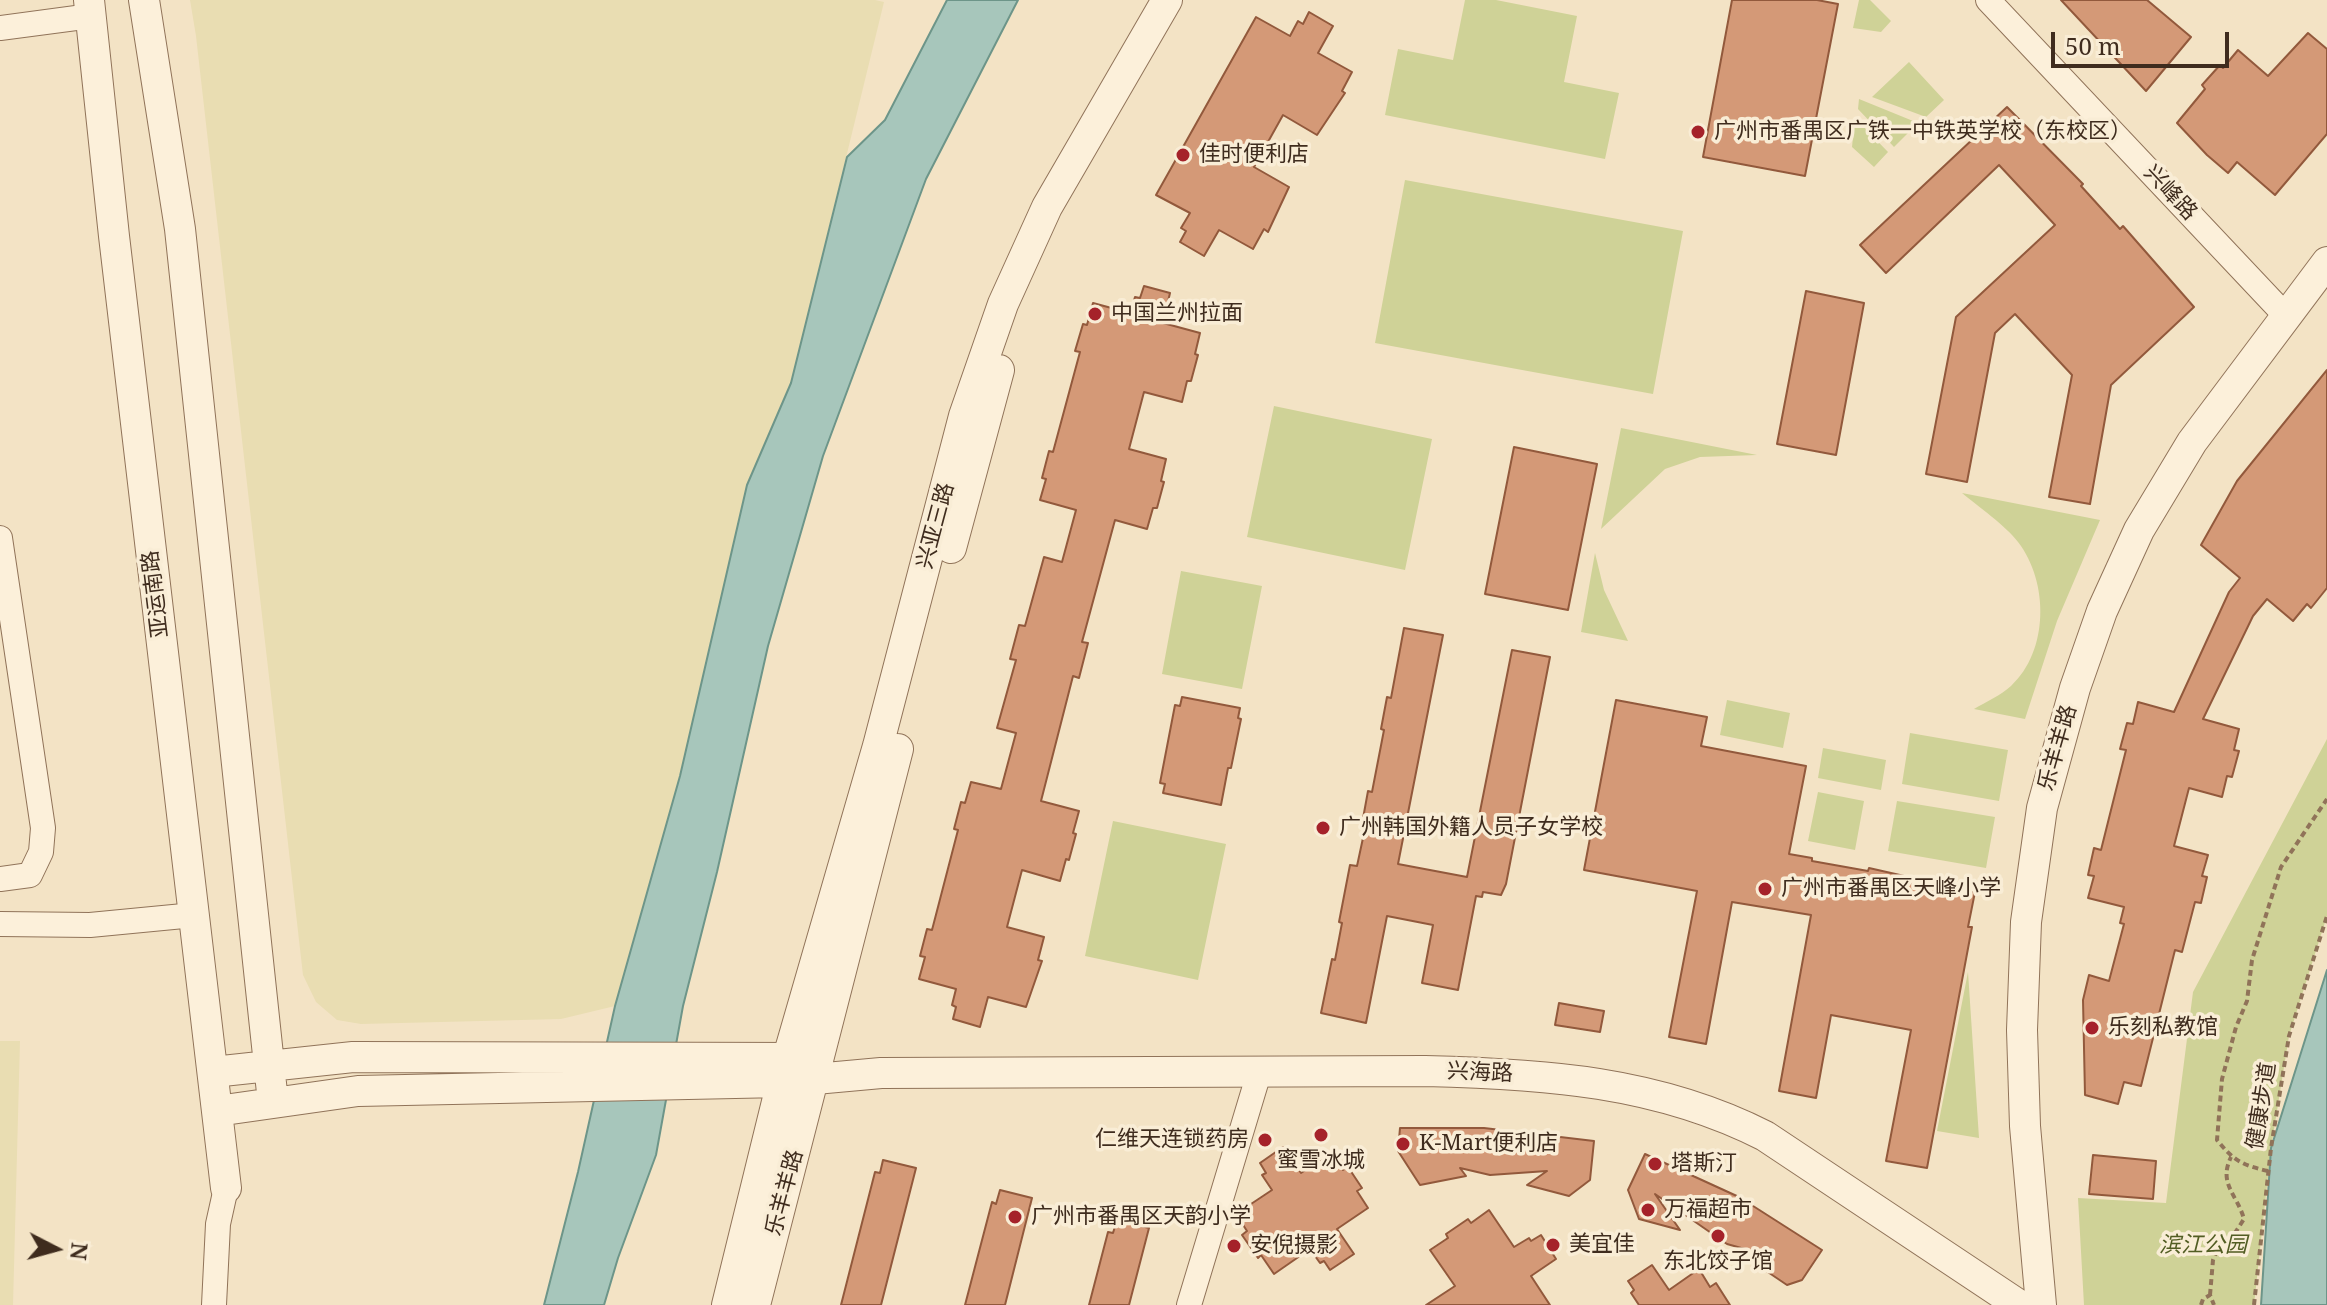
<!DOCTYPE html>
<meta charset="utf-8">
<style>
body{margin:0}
#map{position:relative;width:2327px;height:1305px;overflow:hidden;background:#f3e3c5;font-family:"Noto Serif",serif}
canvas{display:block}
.north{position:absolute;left:16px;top:1209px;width:80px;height:80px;-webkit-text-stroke:6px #f9edd6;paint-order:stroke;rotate:96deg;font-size:22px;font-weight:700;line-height:32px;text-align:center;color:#3f2c1e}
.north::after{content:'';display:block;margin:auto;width:28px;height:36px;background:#3f2c1e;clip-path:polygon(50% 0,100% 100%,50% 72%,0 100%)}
.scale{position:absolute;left:2051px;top:32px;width:178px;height:36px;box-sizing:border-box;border:4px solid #3f2c1e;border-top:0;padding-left:10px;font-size:24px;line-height:28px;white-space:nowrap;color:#3f2c1e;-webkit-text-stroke:6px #f9edd6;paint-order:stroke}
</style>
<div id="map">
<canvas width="2327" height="1305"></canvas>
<div class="north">N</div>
<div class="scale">50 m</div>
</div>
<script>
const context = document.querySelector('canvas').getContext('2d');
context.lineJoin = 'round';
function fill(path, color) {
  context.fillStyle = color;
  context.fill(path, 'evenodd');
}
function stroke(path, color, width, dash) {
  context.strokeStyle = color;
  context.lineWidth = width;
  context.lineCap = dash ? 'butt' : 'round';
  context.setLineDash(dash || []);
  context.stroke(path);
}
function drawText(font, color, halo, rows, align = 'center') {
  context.font = font + ' "Noto Serif","Noto Sans SC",serif';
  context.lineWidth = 7;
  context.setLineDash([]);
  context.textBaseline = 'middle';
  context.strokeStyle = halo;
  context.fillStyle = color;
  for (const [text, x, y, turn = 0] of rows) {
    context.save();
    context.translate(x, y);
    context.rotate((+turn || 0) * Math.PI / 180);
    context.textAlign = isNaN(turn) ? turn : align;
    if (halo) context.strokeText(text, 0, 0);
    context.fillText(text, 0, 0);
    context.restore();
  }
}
fill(new Path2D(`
 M190 0H875L884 2 791 383 747 485 680 776 615 1006 561 1019 361 1024 337 1020 316 1002 303 975 196 36Z
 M0 1041H20L13 1305H0Z`), '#e9ddb2');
fill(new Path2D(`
 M1465 0H1496L1577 16 1564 82 1619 93 1605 159 1385 115 1398 49 1453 60Z
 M1859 0H1870L1891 21 1881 32 1853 28Z
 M1909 62 1944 100 1926 117 1872 97Z
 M1859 99 1918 123 1894 147 1858 109Z
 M1855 118 1888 152 1874 167 1852 147Z
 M1405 180 1683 231 1653 394 1375 343Z
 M1274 406 1432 439 1405 570 1247 537Z
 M1621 428 1757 455 1700 457 1665 469 1601 529Z
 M1962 493 2100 520 2057 621 2025 719 1974 709C1986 702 2001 695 2011 686 2049 651 2049 582 2018 542 2005 525 1979 507 1962 493Z
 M1595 553 1604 590 1628 641 1581 632Z
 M1181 571 1262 586 1242 689 1162 674Z
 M1727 700 1790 713 1783 748 1720 735Z
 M1910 733 2008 750 1999 801 1902 784Z
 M2327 739V916L2289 1036 2271 1148 2254 1305H2084L2078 1198 2166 1203 2193 992Z
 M1823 748 1886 760 1881 790 1818 778Z
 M1818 792 1864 801 1855 850 1808 841Z
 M1897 801 1995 817 1986 868 1888 851Z
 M1113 821 1226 844 1198 980 1085 956Z
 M1968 972 1979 1138 1937 1131Z`), '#cfd297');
const water = new Path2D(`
 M947 0H1018L926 179 823 456 768 646 717 872 683 1006 656 1155 618 1258 604 1305H544L578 1172 615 1006 680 776 747 485 791 383 847 157 885 120Z
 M2327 970V1305H2261L2271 1148Z`);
fill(water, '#a7c6bb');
stroke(water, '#6d9589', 2);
const building = new Path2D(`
 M1732 0H1817L1838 4 1805 176 1703 157Z
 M2061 0H2147L2191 37 2146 91Z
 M1309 12 1333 26 1318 53 1352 72 1342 91 1345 93 1317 135 1283 115 1254 167 1289 187 1268 232 1264 229 1253 249 1219 230 1204 256 1180 242 1186 231 1181 228 1190 213 1156 195 1256 17 1290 36 1298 21 1303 24Z
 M2308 33 2327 49V134L2275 195 2237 162 2228 173 2207 155 2177 123 2205 89 2202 85 2220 65 2223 68 2238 50 2268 76Z
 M2007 107 2083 184 2081 186 2120 229 2123 226 2194 307 2111 385 2090 504 2049 497 2072 375 2015 314 1995 333 1967 482 1926 474 1956 317 2055 225 1999 165 1886 273 1860 245Z
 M1144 286 1170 293 1163 323 1200 333 1195 354 1198 355 1191 381H1187L1182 402 1144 392 1129 449 1166 459 1161 481 1164 482 1157 508H1153L1147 529 1115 520 1082 642 1088 643 1079 678 1073 676 1041 801 1079 811 1073 833 1076 834 1069 860 1066 859 1060 881 1022 870 1007 927 1044 937 1038 960 1042 961 1026 1007 988 997 980 1027 953 1019 956 1007 952 1005 956 989 919 979 925 957 920 956 927 929 932 930 958 830 954 829 961 802 965 803 971 782 1001 789 1016 733 997 728 1016 660 1010 659 1019 625 1025 626 1044 557 1062 562 1076 510 1040 500 1046 479 1042 478 1049 451 1053 452 1080 352 1075 351 1083 324 1087 325 1093 303 1130 313 1135 297 1140 298Z
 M1806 291 1864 303 1836 455 1777 444Z
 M2327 370V588L2311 608 2307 604 2293 621 2267 599 2253 616 2203 719 2239 729 2234 750 2239 751 2232 777 2227 776 2222 797 2189 788 2174 846 2208 855 2202 876 2207 877 2201 903 2195 902 2182 952 2175 950 2141 1086 2124 1082 2118 1104 2085 1095 2083 1000 2089 975 2109 981 2124 924 2120 923 2124 907 2088 898 2094 876 2088 875 2094 848 2101 850 2126 750 2120 749 2127 723 2133 724 2138 702 2174 712 2229 592 2240 578 2201 545 2237 481Z
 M1514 447 1597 464 1568 610 1485 594Z
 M1404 628 1443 635 1398 864 1467 877 1512 650 1550 657 1506 884 1501 895 1483 892 1482 897 1476 896 1458 990 1422 983 1433 925 1387 916 1366 1023 1321 1013 1332 959 1335 960 1342 923 1339 922 1350 865 1357 866 1366 824H1362L1368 791 1372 792 1384 730 1381 729 1387 697 1391 698Z
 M1182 697 1240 708 1238 718 1241 719 1231 768H1228L1221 805 1163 793 1165 784 1160 783 1175 705 1180 706Z
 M1616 700 1707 717 1701 746 1806 766 1789 854 1812 858V861L1868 871 1869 868 1975 892 1968 927H1972L1927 1168 1886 1161 1911 1030 1831 1015 1816 1098 1779 1091 1811 915 1732 902 1706 1044 1669 1037 1697 891 1584 870Z
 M1559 1003 1604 1011 1600 1032 1555 1025Z
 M1400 1128H1484L1594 1141 1590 1180 1569 1196 1527 1185 1547 1171 1490 1175 1460 1168 1466 1176 1420 1185 1398 1151Z
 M1283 1147 1301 1173 1332 1153 1343 1170 1348 1167 1362 1188 1357 1191 1368 1208 1337 1229 1354 1254 1330 1270 1324 1261 1320 1263 1310 1249 1274 1274 1261 1255 1258 1258 1242 1235 1247 1231 1236 1214 1272 1190 1262 1175 1266 1173 1260 1163Z
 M1645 1154 1739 1197 1822 1250 1802 1280 1787 1285 1750 1260 1759 1253 1727 1244 1655 1194 1680 1230 1639 1219 1628 1190Z
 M2093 1155 2156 1161 2153 1199 2089 1194Z
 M883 1160 916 1168 881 1305H841L875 1172 880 1173Z
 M1000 1190 1032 1198 1005 1305H965L992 1202 996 1204Z
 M1489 1210 1514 1247 1529 1238 1531 1241 1541 1235 1556 1259 1531 1276 1550 1305H1426L1455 1286 1430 1250 1448 1238 1446 1234 1468 1219 1471 1223Z
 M1117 1220 1149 1228 1129 1305H1089L1108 1232 1113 1233Z
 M1652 1265 1669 1290 1699 1269 1710 1287 1716 1283 1730 1305H1639L1631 1293 1634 1290 1628 1281Z`);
fill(building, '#d49977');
stroke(building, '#92593c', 2);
const minor = new Path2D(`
 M1988 0 2285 315
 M0 28 91 16
 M0 538 43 828 41 852 30 875 0 879
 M0 924 90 925 194 915
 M214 1305 218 1224 226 1188
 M1189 1305 1259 1073`);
const tertiary = new Path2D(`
 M89 0 114 236 226 1188
 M144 0 180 229 273 1102
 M951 548 999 370
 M213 1072 353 1057 806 1058
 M217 1111 358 1091 782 1082 881 1073 1425 1071C1544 1074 1657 1081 1765 1136L2019 1305
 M727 1305 788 1057 878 746 964 416 1003 304 1047 207 1167 0
 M755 1305 898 749
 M2041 1305 2025 1126 2022 1030 2026 922 2042 808 2075 688 2102 611 2139 530 2192 442 2327 262`);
stroke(minor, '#907359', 26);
stroke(tertiary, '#907359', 32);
stroke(new Path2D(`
 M2268 1171C2242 1165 2234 1161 2217 1140L2222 1079 2236 1027 2247 1001 2252 960 2281 867 2327 799
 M2210 1295 2213 1260 2217 1250 2233 1236 2244 1219C2237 1194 2218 1184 2231 1157
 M2201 1305 2203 1299 2210 1295 2214 1305
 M2254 1305 2271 1148 2289 1036 2327 916`), '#907359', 4, [6, 4]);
stroke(minor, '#fcf0da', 24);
stroke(tertiary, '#fcf0da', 30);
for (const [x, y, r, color] of [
 [1698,132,8,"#a5222a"],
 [1183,155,8,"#a5222a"],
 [1095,314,8,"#a5222a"],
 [1323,828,8,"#a5222a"],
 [1765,889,8,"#a5222a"],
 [2092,1028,8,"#a5222a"],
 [1321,1135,8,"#a5222a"],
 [1265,1140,8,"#a5222a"],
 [1403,1144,8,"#a5222a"],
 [1655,1164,8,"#a5222a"],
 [1648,1210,8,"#a5222a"],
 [1015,1217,8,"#a5222a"],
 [1718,1236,8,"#a5222a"],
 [1553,1245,8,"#a5222a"],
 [1234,1246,8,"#a5222a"]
]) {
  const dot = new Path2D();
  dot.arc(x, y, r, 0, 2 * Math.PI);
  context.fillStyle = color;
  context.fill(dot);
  stroke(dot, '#f9edd6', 3);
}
drawText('22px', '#3f2c1e', '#f9edd6', [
 ["广州市番禺区广铁一中铁英学校（东校区）",1714,132],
 ["佳时便利店",1199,155],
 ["中国兰州拉面",1111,314],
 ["广州韩国外籍人员子女学校",1339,828],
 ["广州市番禺区天峰小学",1781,889],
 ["乐刻私教馆",2108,1028],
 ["仁维天连锁药房",1249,1140,"right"],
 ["K-Mart便利店",1419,1144],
 ["蜜雪冰城",1321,1161,"center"],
 ["塔斯汀",1671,1164],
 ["万福超市",1664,1210],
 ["广州市番禺区天韵小学",1031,1217],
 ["美宜佳",1569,1245],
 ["安倪摄影",1250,1246],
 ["东北饺子馆",1718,1262,"center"]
], 'left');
drawText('22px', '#3f2c1e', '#f9edd6', [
 ["兴峰路",2170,193,47],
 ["兴亚三路",936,526,-75],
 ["亚运南路",156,594,-97],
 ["乐羊羊路",2058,748,-74],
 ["兴海路",1480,1073,2],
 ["健康步道",2262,1106,-81],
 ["乐羊羊路",785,1193,-75]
]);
drawText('italic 22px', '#525d23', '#f9edd6', [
 ["滨江公园",2203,1246]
]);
</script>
